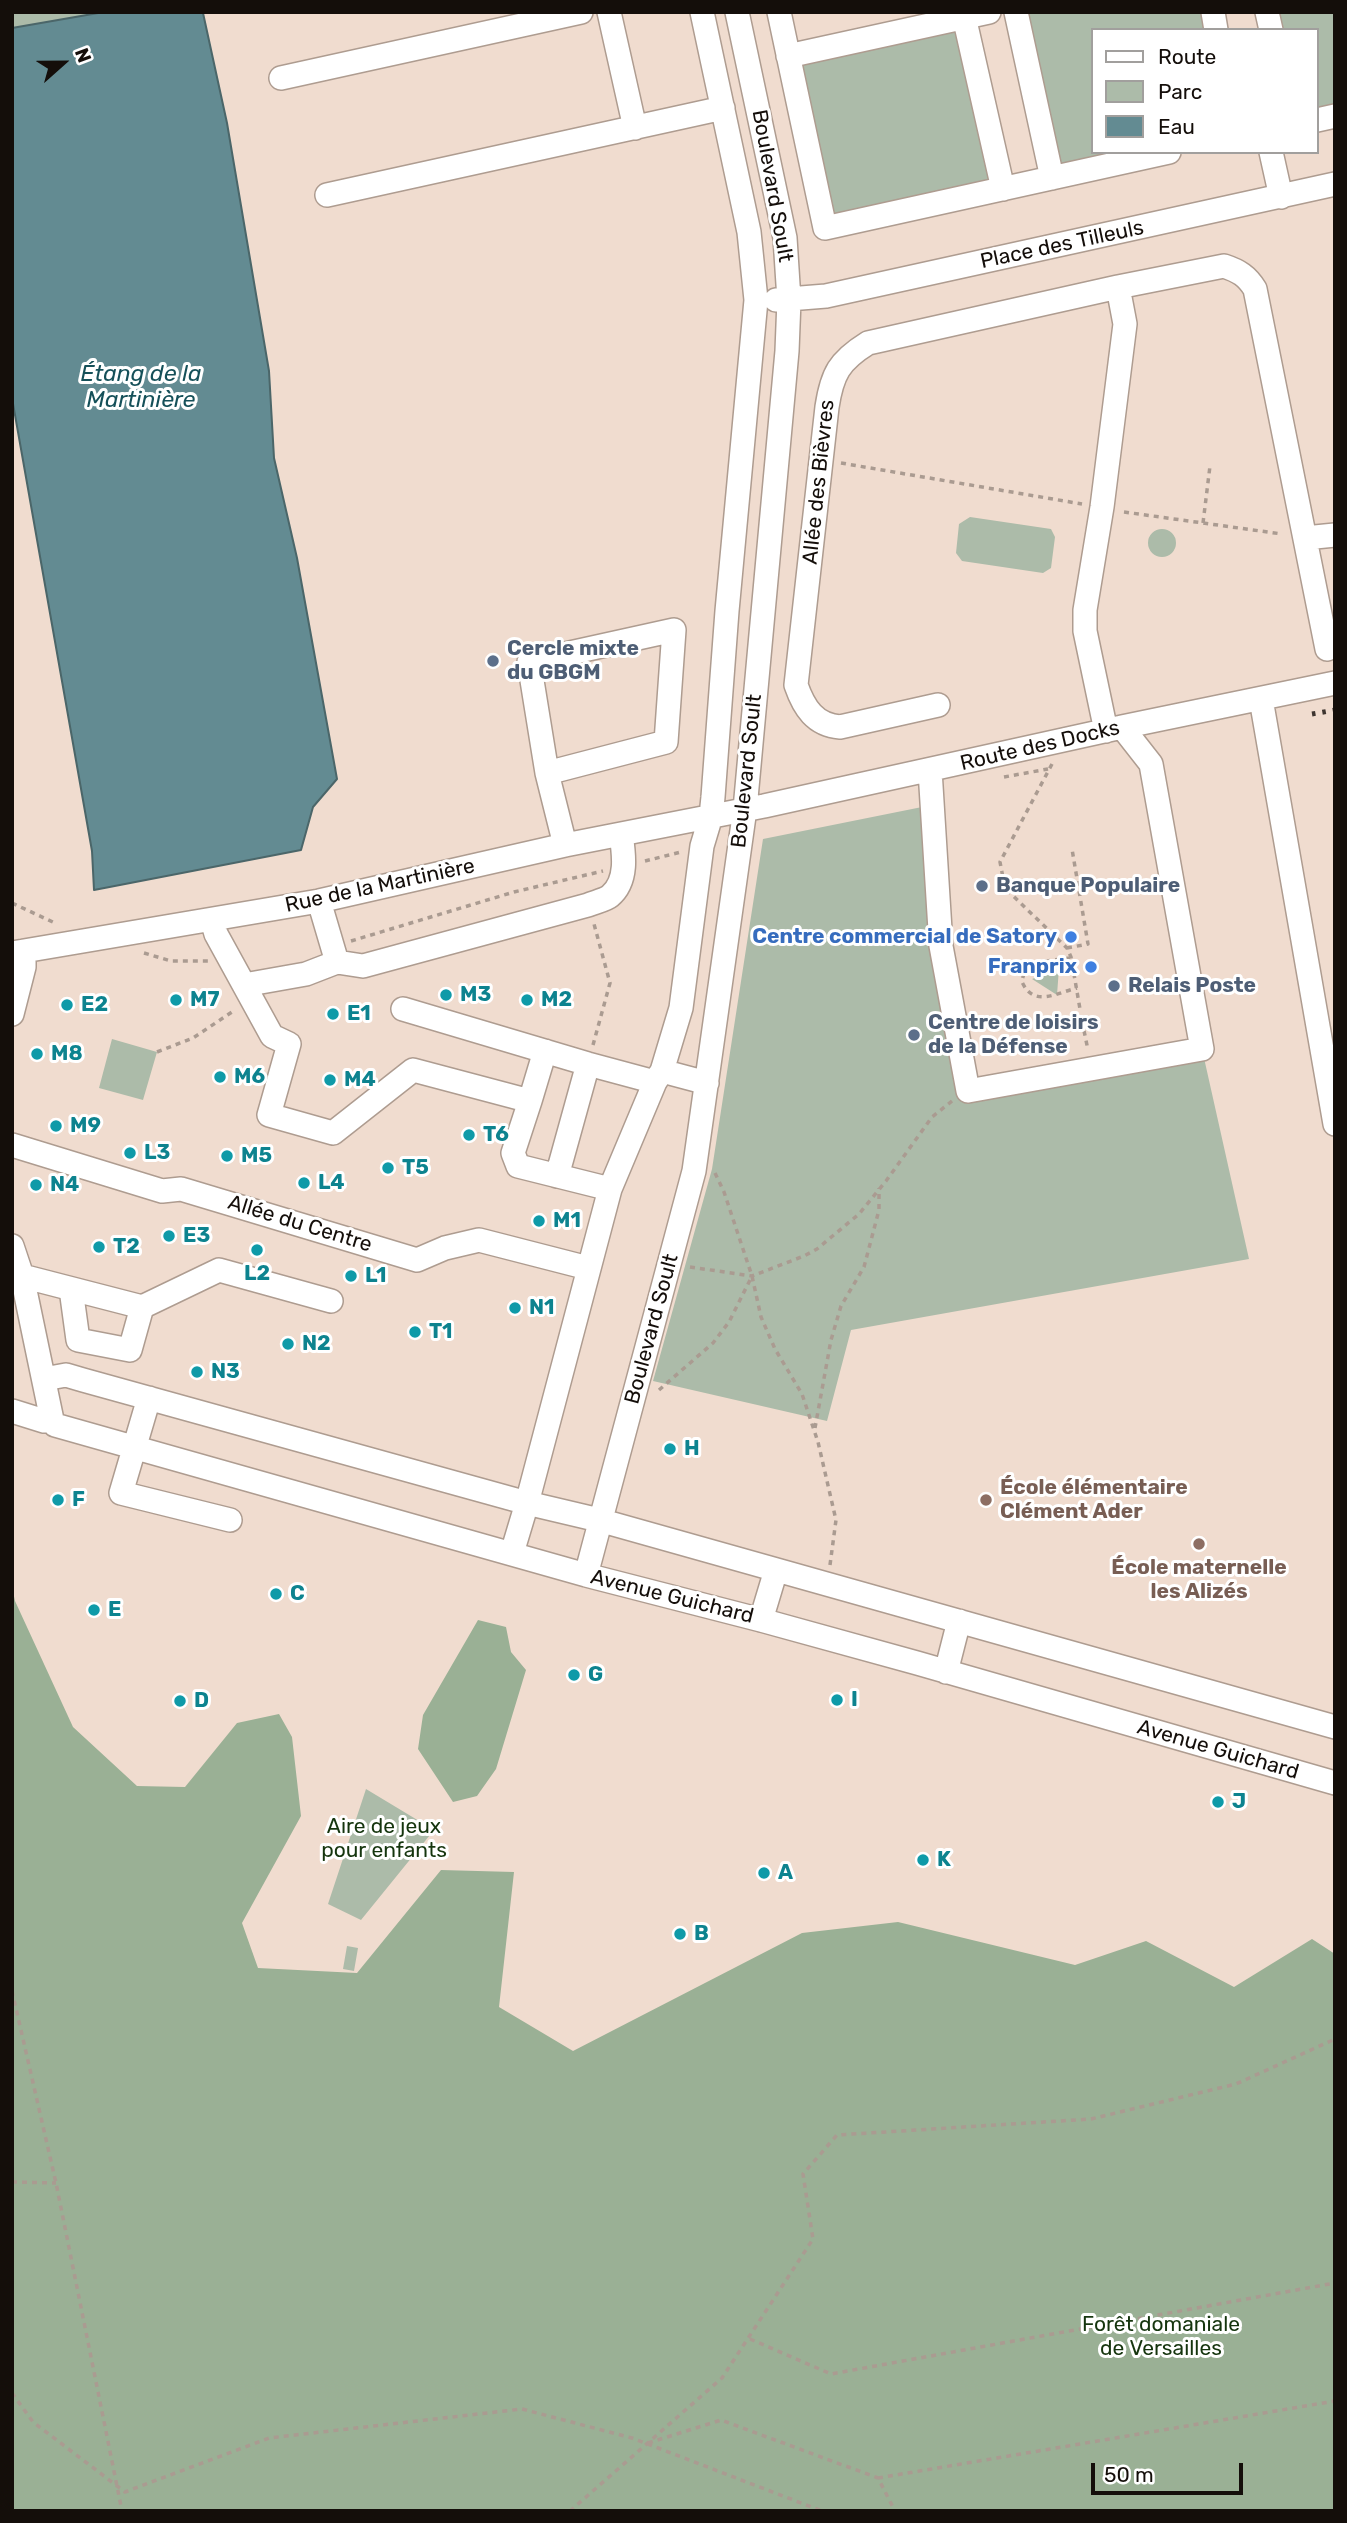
<!DOCTYPE html>
<meta charset="utf-8">
<style>
body{margin:0}
#map{position:relative;width:1347px;height:2523px;overflow:hidden;background:#f0dccf;font-family:Rubik,sans-serif}
canvas{display:block}
.frame{position:absolute;inset:0;border:14px solid #140e0a;pointer-events:none}
.legend{position:absolute;left:1091px;top:28px;width:228px;height:126px;box-sizing:border-box;background:#fff;border:2px solid #a19f9d;margin:0;padding:9px 12px;list-style:none;font-size:21px;color:#140e0a}
.legend li{display:flex;align-items:center;gap:14px;height:35px}
.legend b{width:35px;border:2px solid #a19f9d}
.north{position:absolute;left:28px;top:28px;width:70px;height:70px;-webkit-text-stroke:5px #fff;paint-order:stroke;rotate:69deg;font-size:19px;font-weight:700;line-height:28px;text-align:center;color:#140e0a}
.north::after{content:'';display:block;margin:auto;width:24px;height:32px;background:#140e0a;clip-path:polygon(50% 0,100% 100%,50% 72%,0 100%)}
.scale{position:absolute;left:1091px;top:2463px;width:152px;height:32px;box-sizing:border-box;border:4px solid #140e0a;border-top:0;padding-left:9px;font-size:21px;line-height:24px;white-space:nowrap;color:#140e0a;-webkit-text-stroke:5px #fff;paint-order:stroke}
</style>
<div id="map">
<canvas width="1347" height="2523"></canvas>
<div class="frame"></div>
<ul class="legend">
<li><b style="height:9px;background:#fff"></b>Route</li>
<li><b style="height:19px;background:#acbba9"></b>Parc</li>
<li><b style="height:19px;background:#638b92"></b>Eau</li>
</ul>
<div class="north">N</div>
<div class="scale">50 m</div>
</div>
<script>
const context = document.querySelector('canvas').getContext('2d');
context.lineJoin = 'round';
function fill(path, color) {
  context.fillStyle = color;
  context.fill(path, 'evenodd');
}
function stroke(path, color, width, dash) {
  context.strokeStyle = color;
  context.lineWidth = width;
  context.lineCap = dash ? 'butt' : 'round';
  context.setLineDash(dash || []);
  context.stroke(path);
}
function drawText(font, color, halo, rows, align = 'center') {
  context.font = font + ' Rubik,sans-serif';
  context.lineWidth = 6;
  context.setLineDash([]);
  context.textBaseline = 'middle';
  context.strokeStyle = halo;
  context.fillStyle = color;
  for (const [text, x, y, turn = 0] of rows) {
    context.save();
    context.translate(x, y);
    context.rotate((+turn || 0) * Math.PI / 180);
    context.textAlign = isNaN(turn) ? turn : align;
    if (halo) context.strokeText(text, 0, 0);
    context.fillText(text, 0, 0);
    context.restore();
  }
}
fill(new Path2D(`
 M12 12H104L12 28Z
 M1024 12H1202L1206 30H1093V152H1132L1059 168Z
 M1276 12H1335V109L1317 113V30H1280Z
 M956 27 990 184 834 219 800 62Z
 M970 517 1051 529 1055 537 1051 568 1043 573 962 561 956 553 959 524Z
 M1148 543a14 14 0 1 1 28 0a14 14 0 1 1-28 0Z
 M932 805 968 1091 1202 1049 1249 1259 851 1330 827 1421 653 1381 712 1169 763 839Z
 M1059 968 1057 995 1032 979Z
 M112 1039 157 1052 143 1100 99 1088Z
 M366 1789 434 1830 361 1920 328 1904Z
 M347 1946 358 1948 354 1971 343 1969Z`), '#acbba9');
fill(new Path2D(`
 M12 1587 15 1601 73 1727 137 1786 185 1787 237 1723 279 1714 292 1737 301 1816 242 1923 258 1968 357 1973 441 1870 514 1872 499 2007 573 2051 802 1933 898 1922 1075 1965 1146 1941 1234 1987 1312 1939 1335 1954V2511H12Z
 M478 1620 506 1627 511 1652 526 1670 496 1769 477 1796 453 1802 418 1749 423 1715Z`), '#9ab095');
const water = new Path2D(`
 M104 12 203 13 227 123 269 371 274 458 297 558 337 779 313 807 301 850 94 890 92 851 12 398V28Z`);
fill(water, '#638b92');
stroke(water, '#4b6669', 2);
const minor = new Path2D(`
 M609 12 635 128
 M779 12 825 228 1169 152
 M963 12 1003 189
 M1016 12 1052 178
 M1213 12 1216 30
 M1267 12 1271 30
 M788 56 989 12
 M281 78 581 12
 M1317 120 1335 116
 M1271 152 1281 197
 M327 195 723 108
 M776 300 826 296 1335 184
 M1305 538 1335 535
 M1261 699 1335 1124
 M938 705 840 727C815 725 804 708 796 685L827 407C832 374 839 361 868 343L1118 287 1224 266C1239 271 1247 276 1255 289L1327 649
 M1106 731 1085 631V610L1102 507 1125 324 1118 287
 M930 770 941 946 968 1091 1202 1049 1151 764 1122 727
 M547 773 529 662 674 630 666 742 547 773 565 845
 M319 901 337 962 363 966 588 905C595 902 605 900 610 896 628 881 624 854 621 834
 M212 920 216 934 244 985 306 974 337 962
 M12 953 319 901 565 845 764 806 1122 727 1335 683
 M244 985 272 1036 289 1044 269 1115 333 1133 413 1070 530 1101 513 1153 518 1166 610 1189
 M403 1009 588 1064 655 1082
 M12 1014 24 967V951
 M662 1071 707 1083
 M530 1101 545 1051
 M12 1145 162 1191 181 1189 417 1260 445 1248 479 1240 588 1268
 M557 1176 588 1064
 M12 1246 22 1276 52 1420 55 1425 586 1575 761 1620 917 1663 1335 1783
 M22 1276 142 1307 219 1270 331 1301
 M71 1289 78 1340 130 1350 142 1307
 M44 1379 66 1375 83 1380 527 1503 599 1520 1335 1727
 M149 1398 121 1493 230 1520
 M12 1411 44 1421 52 1420
 M512 1553 527 1503 610 1189 655 1082 662 1071 681 1008 702 846 711 816 713 797 727 611 756 300 749 232 702 12
 M586 1575 694 1171 745 809 787 351 789 300 785 238 737 12
 M761 1620 776 1570
 M946 1672 959 1621`);
stroke(minor, '#ae9c90', 26);
stroke(new Path2D(`
 M841 463 1082 504
 M1124 512 1282 534
 M1203 523 1210 466
 M1052 764 1000 862 1005 888 1067 948 1071 957 1080 1009
 M1004 777 1048 769
 M645 861 681 852
 M12 903 57 924
 M351 941 514 892 603 871
 M1067 948 1088 944 1072 849
 M144 953 171 961H209
 M1070 958C1051 961 1024 959 1022 982 1034 1008 1056 993 1077 988
 M1082 1021 1088 1050
 M593 1045 610 983 594 924
 M157 1052 193 1038 235 1010
 M715 1173 724 1192 752 1276 761 1317 775 1349 802 1394 818 1442 836 1520 830 1565
 M690 1267 752 1276 804 1256 817 1249 859 1214 886 1181 932 1117 952 1101
 M659 1390 713 1343 729 1322 752 1276
 M815 1428 831 1340 841 1306 864 1267 879 1210V1188
 M12 1991 56 2183 122 2511
 M12 2182 56 2183
 M750 2339 831 2374 1335 2283
 M12 2393 33 2422 125 2492 269 2438 522 2409 632 2438 822 2511
 M648 2443 721 2420 878 2478 895 2511
 M878 2478 1335 2401
 M570 2511 722 2378 813 2239 803 2174 837 2135 1091 2119 1236 2084 1335 2039`), '#aa9b91', 3.5, [5, 5]);
stroke(minor, '#fff', 23);
stroke(new Path2D(`
 M1312 714 1335 710`), '#3e3530', 5, [3.5, 7]);
for (const [x, y, r, color] of [
 [493,661,7,"#5c6f8a"],
 [982,886,7,"#5c6f8a"],
 [1071,937,7,"#3f7fe0"],
 [1091,967,7,"#3f7fe0"],
 [1114,986,7,"#5c6f8a"],
 [446,995,7,"#0f9aa8"],
 [176,1000,7,"#0f9aa8"],
 [527,1000,7,"#0f9aa8"],
 [67,1005,7,"#0f9aa8"],
 [333,1014,7,"#0f9aa8"],
 [914,1035,7,"#5c6f8a"],
 [37,1054,7,"#0f9aa8"],
 [220,1077,7,"#0f9aa8"],
 [330,1080,7,"#0f9aa8"],
 [56,1126,7,"#0f9aa8"],
 [469,1135,7,"#0f9aa8"],
 [130,1153,7,"#0f9aa8"],
 [227,1156,7,"#0f9aa8"],
 [388,1168,7,"#0f9aa8"],
 [304,1183,7,"#0f9aa8"],
 [36,1185,7,"#0f9aa8"],
 [539,1221,7,"#0f9aa8"],
 [169,1236,7,"#0f9aa8"],
 [99,1247,7,"#0f9aa8"],
 [257,1250,7,"#0f9aa8"],
 [351,1276,7,"#0f9aa8"],
 [515,1308,7,"#0f9aa8"],
 [415,1332,7,"#0f9aa8"],
 [288,1344,7,"#0f9aa8"],
 [197,1372,7,"#0f9aa8"],
 [670,1449,7,"#0f9aa8"],
 [58,1500,7,"#0f9aa8"],
 [986,1500,7,"#8d6e63"],
 [1199,1544,7,"#8d6e63"],
 [276,1594,7,"#0f9aa8"],
 [94,1610,7,"#0f9aa8"],
 [574,1675,7,"#0f9aa8"],
 [837,1700,7,"#0f9aa8"],
 [180,1701,7,"#0f9aa8"],
 [1218,1802,7,"#0f9aa8"],
 [923,1860,7,"#0f9aa8"],
 [764,1873,7,"#0f9aa8"],
 [680,1934,7,"#0f9aa8"]
]) {
  const dot = new Path2D();
  dot.arc(x, y, r, 0, 2 * Math.PI);
  context.fillStyle = color;
  context.fill(dot);
  stroke(dot, '#fff', 2.5);
}
drawText('21px', '#140e0a', '#fff', [
 ["Boulevard Soult",772,186,80],
 ["Place des Tilleuls",1062,245,-12],
 ["Allée des Bièvres",819,482,-84],
 ["Route des Docks",1040,746,-13],
 ["Boulevard Soult",747,771,-84],
 ["Rue de la Martinière",380,886,-12],
 ["Allée du Centre",300,1224,17],
 ["Boulevard Soult",652,1329,-75],
 ["Avenue Guichard",672,1597,14],
 ["Avenue Guichard",1218,1750,16]
]);
drawText('bold 21px', '#4e5e75', '#fff', [
 ["Cercle mixte",507,649],
 ["du GBGM",507,673],
 ["Banque Populaire",996,886],
 ["Relais Poste",1128,986],
 ["Centre de loisirs",928,1023],
 ["de la Défense",928,1047]
], 'left');
drawText('bold 21px', '#366cbe', '#fff', [
 ["Centre commercial de Satory",1057,937],
 ["Franprix",1077,967]
], 'right');
drawText('bold 21px', '#0d838f', '#fff', [
 ["M3",460,995],
 ["M7",190,1000],
 ["M2",541,1000],
 ["E2",81,1005],
 ["E1",347,1014],
 ["M8",51,1054],
 ["M6",234,1077],
 ["M4",344,1080],
 ["M9",70,1126],
 ["T6",483,1135],
 ["L3",144,1153],
 ["M5",241,1156],
 ["T5",402,1168],
 ["L4",318,1183],
 ["N4",50,1185],
 ["M1",553,1221],
 ["E3",183,1236],
 ["T2",113,1247],
 ["L2",257,1274,"center"],
 ["L1",365,1276],
 ["N1",529,1308],
 ["T1",429,1332],
 ["N2",302,1344],
 ["N3",211,1372],
 ["H",684,1449],
 ["F",72,1500],
 ["C",290,1594],
 ["E",108,1610],
 ["G",588,1675],
 ["I",851,1700],
 ["D",194,1701],
 ["J",1232,1802],
 ["K",937,1860],
 ["A",778,1873],
 ["B",694,1934]
], 'left');
drawText('bold 21px', '#785e54', '#fff', [
 ["École élémentaire",1000,1488],
 ["Clément Ader",1000,1512],
 ["École maternelle",1199,1568,"center"],
 ["les Alizés",1199,1592,"center"]
], 'left');
drawText('21px', '#15350e', '#fff', [
 ["Aire de jeux",384,1827],
 ["pour enfants",384,1851],
 ["Forêt domaniale",1161,2325],
 ["de Versailles",1161,2349]
]);
drawText('italic 23px', '#155059', '#fff', [
 ["Étang de la",141,374],
 ["Martinière",141,400]
]);
</script>
